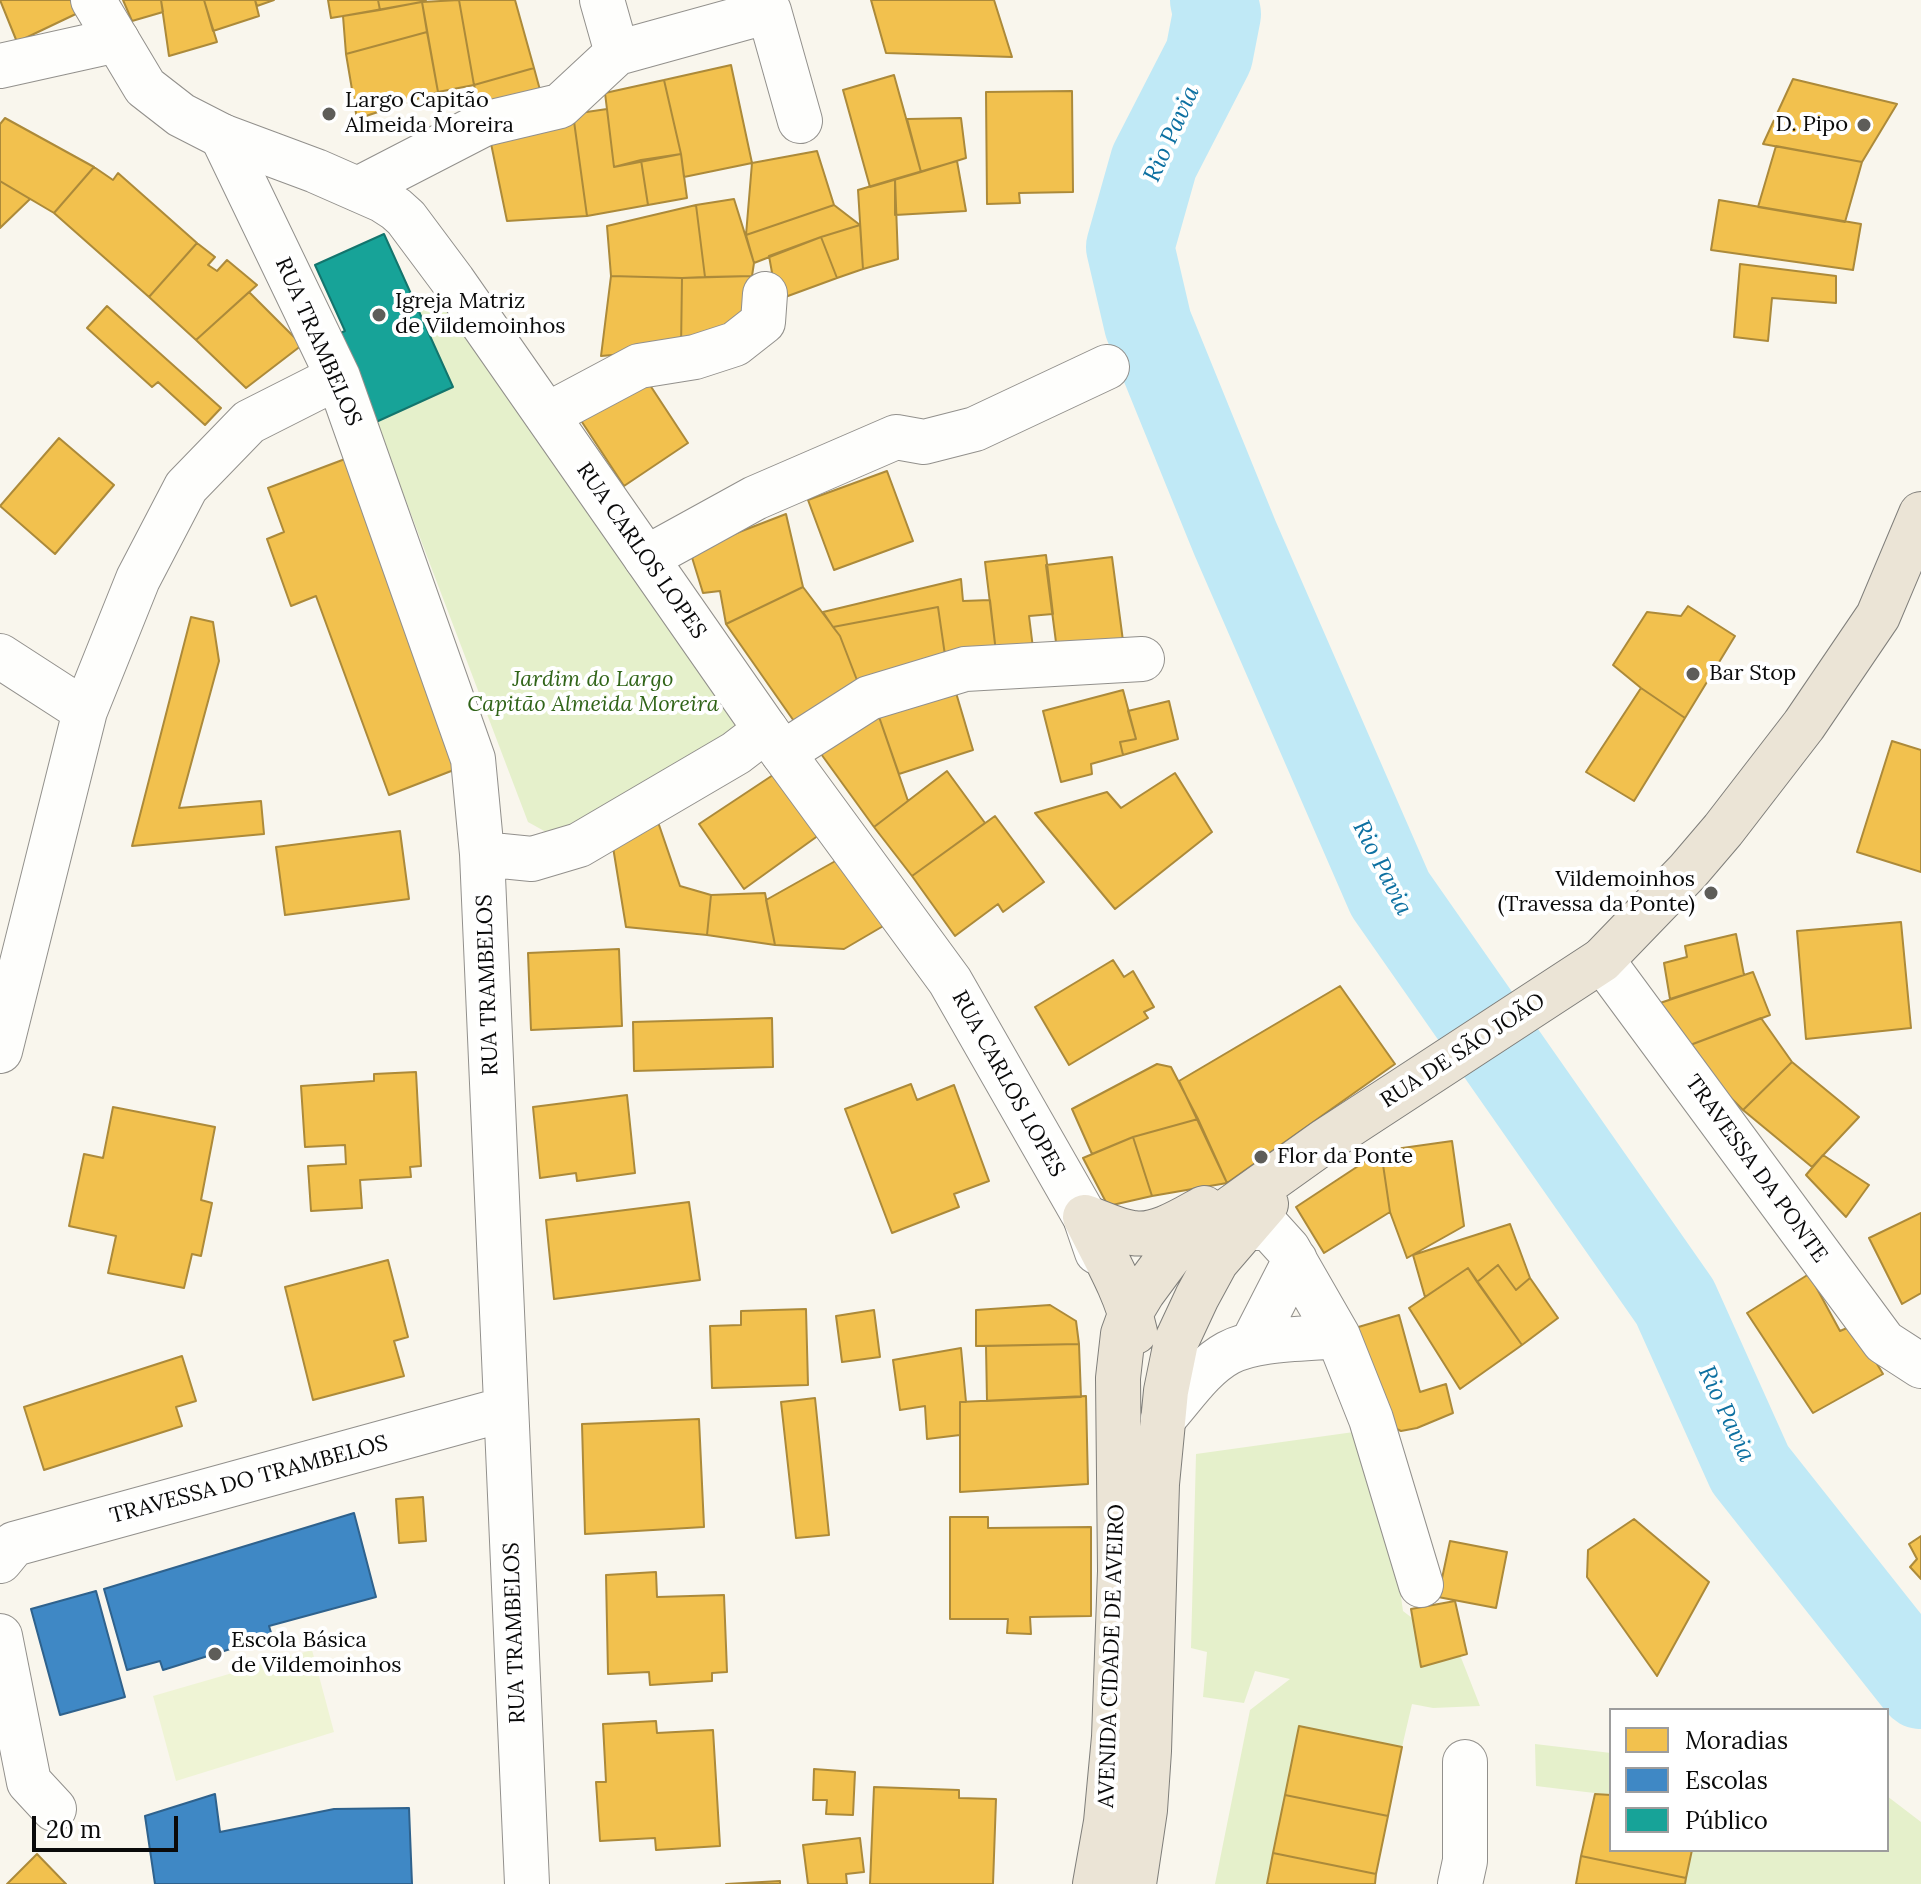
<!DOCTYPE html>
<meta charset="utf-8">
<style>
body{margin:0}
#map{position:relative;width:1921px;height:1884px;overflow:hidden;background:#f9f6ed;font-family:Lora,serif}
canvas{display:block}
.legend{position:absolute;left:1609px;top:1708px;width:280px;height:144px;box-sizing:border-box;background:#fff;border:2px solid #9d9d9d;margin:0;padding:10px 14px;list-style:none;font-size:24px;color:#0a0a0a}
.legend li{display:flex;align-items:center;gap:16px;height:40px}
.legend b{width:40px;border:2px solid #9d9d9d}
.scale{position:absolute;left:32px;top:1816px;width:146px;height:36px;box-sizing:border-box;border:4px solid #0a0a0a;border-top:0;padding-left:10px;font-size:24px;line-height:28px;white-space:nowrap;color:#0a0a0a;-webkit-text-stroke:6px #fff;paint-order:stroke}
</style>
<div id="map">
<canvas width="1921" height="1884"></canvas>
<ul class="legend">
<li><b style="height:22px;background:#f2c14e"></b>Moradias</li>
<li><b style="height:22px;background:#3f88c5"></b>Escolas</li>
<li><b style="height:22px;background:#17a398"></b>Público</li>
</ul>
<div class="scale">20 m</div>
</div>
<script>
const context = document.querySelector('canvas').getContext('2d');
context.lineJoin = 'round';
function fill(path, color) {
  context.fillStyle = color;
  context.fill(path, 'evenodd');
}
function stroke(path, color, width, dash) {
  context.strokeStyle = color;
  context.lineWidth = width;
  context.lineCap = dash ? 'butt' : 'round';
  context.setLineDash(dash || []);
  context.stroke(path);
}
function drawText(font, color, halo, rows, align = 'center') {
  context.font = font + ' Lora,serif';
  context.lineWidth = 8;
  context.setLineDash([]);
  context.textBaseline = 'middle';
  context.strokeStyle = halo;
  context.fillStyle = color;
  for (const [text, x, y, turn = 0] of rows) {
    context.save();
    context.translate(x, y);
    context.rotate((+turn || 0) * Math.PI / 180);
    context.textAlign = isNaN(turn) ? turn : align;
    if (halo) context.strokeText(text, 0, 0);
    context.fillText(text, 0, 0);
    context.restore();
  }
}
fill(new Path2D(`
 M413 299 437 302 459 317 738 727 564 831 546 832 528 822 376 422 452 387Z
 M1361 1431 1395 1555 1403 1611 1460 1655 1480 1706 1433 1708 1412 1704 1402 1747 1299 1726 1267 1884H1215L1250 1710 1290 1679 1255 1671 1244 1703 1203 1697 1207 1652 1191 1648 1196 1454Z
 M1535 1744 1611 1753V1795L1536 1786Z
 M1887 1796 1921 1822V1884H1685L1692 1850H1887Z`), '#e5f0cb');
fill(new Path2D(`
 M312 1650 334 1732 176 1781 153 1696Z`), '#eff4d5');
const homes = new Path2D(`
 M0 0H75L80 12 17 42Z
 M123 0H161L163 12 132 21Z
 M161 0H204L217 42 169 56Z
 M204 0H255L259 16 213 31Z
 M255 0H274L257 6Z
 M328 0H378L380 10 331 18Z
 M378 0H425L426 1 380 10Z
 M459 0H515L534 68 474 85Z
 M459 0 474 85 438 92 422 2Z
 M871 0H994L1012 57 886 53Z
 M422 2 427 32 346 54 343 16Z
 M427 32 438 92 357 119 346 54Z
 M731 65 752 163 684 177 681 154 664 80Z
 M534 68 543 101 482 117 474 85Z
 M894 75 921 172 870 187 843 90Z
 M1793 79 1897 104 1862 162 1763 144Z
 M664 80 681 154 614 167 605 93Z
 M1072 91 1073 192 1019 193 1020 203 987 204 986 92Z
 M607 109 614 167 641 160 648 205 587 216 573 114Z
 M573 114 587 216 507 221 488 129Z
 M5 118 94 167 54 213 0 181V124Z
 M961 118 966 158 921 172 907 119Z
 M1776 146 1862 162 1845 222 1758 207Z
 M817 151 834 205 746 235 752 163Z
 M681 154 687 198 648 205 641 160Z
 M957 161 966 211 895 215V179Z
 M94 167 113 180 118 173 197 243 149 297 54 213Z
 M895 179 898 259 863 269 858 190Z
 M0 181 30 199 0 228Z
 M734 199 754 263 752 276 705 277 696 205Z
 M1719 200 1861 224 1853 270 1711 250Z
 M696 205 705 277 682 278 611 276 607 226Z
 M834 205 860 225 821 237 754 263 746 235Z
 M860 225 863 269 837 278 821 237Z
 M821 237 837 278 777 300 769 256Z
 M197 243 215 257 208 265 217 271 227 260 257 285 196 340 149 297Z
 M1740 264 1836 276V303L1772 298 1768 341 1734 337Z
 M611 276 682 278 681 349 601 356Z
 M752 276 747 323 681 349 682 278Z
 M249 292 302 345 246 388 196 340Z
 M107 306 221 408 205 425 158 382 152 387 87 328Z
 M644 376 688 443 624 486 580 419Z
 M59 438 114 485 55 554 0 506Z
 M345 459 459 768 389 795 316 596 291 606 267 539 284 532 268 488Z
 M887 471 913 541 834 570 808 500Z
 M786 514 803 587 726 624 720 591 703 593 690 551Z
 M1046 555 1053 614 1029 616 1033 648 996 652 985 562Z
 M1112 557 1123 641 1057 650 1046 565Z
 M961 579 963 601 990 600 996 652 946 662 938 607 833 627 823 612Z
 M803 587 840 636 860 688 796 724 726 624Z
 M1688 606 1735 636 1685 718 1641 688 1613 665 1647 612 1681 616Z
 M938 607 946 662 860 688 840 636 833 627Z
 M191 617 213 622 219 661 179 808 261 801 264 834 132 846Z
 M954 686 973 750 899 774 877 711Z
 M1641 688 1685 718 1634 801 1586 772Z
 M1123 690 1136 739 1120 742 1123 755 1091 764 1092 774 1061 782 1043 711Z
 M1169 701 1178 739 1123 755 1120 742 1136 739 1128 711Z
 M877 711 908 801 874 827 816 747Z
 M1892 741 1921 750V872L1857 852Z
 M947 771 985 823 912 876 874 827Z
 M776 773 819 835 744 889 699 824Z
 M1175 773 1212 832 1115 909 1035 813 1107 792 1121 808Z
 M995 816 1044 882 1003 912 998 904 955 936 912 876Z
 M658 822 680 886 711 895 707 935 626 927 613 847Z
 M400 831 409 899 285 915 276 847Z
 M839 859 885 925 844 949 775 945 766 900Z
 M765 893 775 945 707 935 711 895Z
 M1901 922 1911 1028 1806 1039 1797 931Z
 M1736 934 1744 975 1670 999 1664 963 1687 957 1685 946Z
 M619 949 622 1026 531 1030 528 953Z
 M1113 960 1124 977 1133 971 1154 1007 1144 1012 1148 1018 1069 1065 1035 1007Z
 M1753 972 1770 1015 1677 1050 1660 1003Z
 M1340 986 1395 1064 1227 1183 1179 1081Z
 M772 1018 773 1067 634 1071 633 1022Z
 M1761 1018 1792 1062 1743 1110 1715 1082 1685 1047Z
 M1792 1062 1859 1117 1812 1167 1743 1110Z
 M1157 1064 1171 1067 1198 1119 1133 1137 1092 1154 1072 1109Z
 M416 1072 421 1166 410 1167 411 1177 360 1180 362 1208 311 1211 308 1166 346 1164 345 1145 305 1147 301 1086 374 1081V1074Z
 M911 1084 917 1100 954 1085 989 1181 954 1194 959 1207 892 1233 845 1109Z
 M627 1095 635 1173 577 1181 576 1173 540 1178 533 1107Z
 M113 1107 215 1127 201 1200 212 1203 201 1256 192 1254 184 1288 108 1273 116 1236 69 1226 84 1154 103 1158Z
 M1198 1119 1227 1183 1152 1196 1133 1137Z
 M1133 1137 1152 1196 1108 1206 1083 1158Z
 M1452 1141 1464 1226 1407 1258 1390 1212 1381 1151Z
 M1381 1151 1390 1212 1324 1253 1296 1207Z
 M1823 1155 1869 1185 1846 1217 1806 1175Z
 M689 1202 700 1280 554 1299 546 1220Z
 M1921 1213V1293L1902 1304 1869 1238Z
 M1510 1224 1530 1278 1516 1290 1498 1265 1477 1282 1468 1268 1425 1297 1413 1255Z
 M388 1260 408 1337 394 1341 404 1376 313 1400 285 1287Z
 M1498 1265 1516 1290 1530 1278 1558 1318 1522 1345 1477 1282Z
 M1468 1268 1522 1345 1460 1389 1409 1308Z
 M1809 1274 1840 1331 1854 1325 1883 1374 1813 1413 1747 1313Z
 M1050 1305 1076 1321 1079 1344 976 1346V1310Z
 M806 1309 808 1385 712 1388 710 1326 741 1325V1311Z
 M874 1310 880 1357 842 1362 836 1316Z
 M1399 1315 1420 1392 1446 1384 1453 1413 1417 1428 1401 1431 1386 1424 1355 1328Z
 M1079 1344 1081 1397 987 1401 986 1346Z
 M961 1348 966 1402H960V1435L927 1439 925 1406 900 1410 893 1360Z
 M182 1356 196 1401 176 1407 182 1426 44 1470 24 1407Z
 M1086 1396 1088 1484 960 1492V1402Z
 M815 1398 829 1535 796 1538 781 1402Z
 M699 1419 704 1527 585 1534 582 1424Z
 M423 1497 426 1541 399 1543 396 1499Z
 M950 1517H988V1528L1091 1527V1616L1030 1617 1031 1634 1007 1633 1008 1619H950Z
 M1634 1519 1709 1582 1657 1676 1587 1577 1588 1550Z
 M1921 1536V1579L1910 1567 1917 1559 1909 1544Z
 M1450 1541 1507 1552 1496 1608 1438 1597Z
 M656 1572 657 1597 724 1595 727 1672 712 1673V1681L650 1685 649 1672 608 1674 606 1575Z
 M1455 1601 1467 1654 1421 1667 1411 1609Z
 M656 1721 657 1733 713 1730 720 1846 656 1850 655 1838 600 1841 596 1782H606L603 1724Z
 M1299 1726 1402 1747 1388 1816 1285 1795Z
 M814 1769 855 1772 853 1815 826 1814 827 1800H813Z
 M874 1787 959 1790V1798L996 1799 993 1884H870Z
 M1595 1794 1611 1795V1850H1692L1686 1878 1581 1856Z
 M1285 1795 1388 1816 1376 1874 1273 1853Z
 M860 1838 864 1872 846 1874 847 1884H808L803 1845Z
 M1273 1853 1376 1874 1375 1884H1267Z
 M37 1854 66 1884H7Z
 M1581 1856 1686 1878 1685 1884H1576Z
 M780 1881V1884H726Z`);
fill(homes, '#f2c14e');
stroke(homes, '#ac8a3a', 2);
const schools = new Path2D(`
 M354 1513 376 1597 269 1626 272 1636 163 1670 160 1661 127 1670 104 1589Z
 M96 1591 125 1697 60 1715 31 1609Z
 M215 1794 220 1832 334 1809 409 1808 412 1884H155L145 1816Z`);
fill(schools, '#3f88c5');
stroke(schools, '#2f628d', 2);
const public = new Path2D(`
 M384 234 453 387 376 422 336 335 345 331 315 265Z`);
fill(public, '#17a398');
stroke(public, '#13756d', 2);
stroke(new Path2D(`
 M1214 0 1217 14 1209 55 1154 162 1130 247 1148 324 1235 538 1390 894 1675 1302 1750 1469 1921 1685`), '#c0e9f6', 88);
const minor = new Path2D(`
 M602 0 617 53
 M0 66 117 40
 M222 136 338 377 473 759 482 854 527 1884
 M358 189 484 124 560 106 617 53 769 11 800 121
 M547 415 639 366 695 357 735 344 763 322 765 294
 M646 558 755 498 896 437 924 442 975 429 1107 367
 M0 656 85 711
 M783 753 869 698 965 669 1142 659
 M482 854 532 859 579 845 736 753 766 730
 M1602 960 1884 1342 1921 1366
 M0 1051 85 711 138 579 186 487 249 422 338 377
 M1244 1228H1269L1288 1249 1338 1336 1371 1419 1421 1585
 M1252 1344 1295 1260
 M1163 1419C1183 1397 1202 1367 1228 1353 1255 1338 1307 1339 1338 1336
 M0 1561 14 1544 506 1409
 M0 1636 29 1782 54 1809
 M1460 1884 1465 1861V1762`);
const tertiary = new Path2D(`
 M93 0 145 87 181 115 222 136 316 171 382 200 396 209 406 218 453 281 766 730 950 981 1085 1217 1097 1252`);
const primary = new Path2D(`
 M1085 1217C1104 1255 1126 1291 1135 1332
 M1085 1217C1100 1222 1117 1231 1133 1233 1156 1237 1184 1219 1204 1208
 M1095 1884 1106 1822 1114 1737 1120 1571 1118 1378 1123 1334 1131 1312 1143 1292 1174 1250 1220 1216 1325 1141 1602 960 1688 871 1723 830 1804 725 1878 616 1921 514
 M1134 1884 1145 1810 1149 1751 1157 1484 1166 1391 1176 1342 1197 1297 1216 1262 1266 1204`);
stroke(minor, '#92908c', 46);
stroke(tertiary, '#92908c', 46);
stroke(primary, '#7f7e7a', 46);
stroke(minor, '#fefefc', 44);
stroke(tertiary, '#fefefc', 44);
stroke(primary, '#ebe4d6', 44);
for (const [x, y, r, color] of [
 [329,114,8,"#5e5d59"],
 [1864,125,8,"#5e5d59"],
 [379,315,8,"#5e5d59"],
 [1693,674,8,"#5e5d59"],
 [1711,893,8,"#5e5d59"],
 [1261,1157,8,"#5e5d59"],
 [215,1654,8,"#5e5d59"]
]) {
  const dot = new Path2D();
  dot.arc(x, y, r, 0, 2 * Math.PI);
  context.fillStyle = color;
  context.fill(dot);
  stroke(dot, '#fff', 3);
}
drawText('22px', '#0a0a0a', '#fff', [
 ["Largo Capitão",345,101],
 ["Almeida Moreira",345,126],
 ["D. Pipo",1848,125,"right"],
 ["Igreja Matriz",395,302],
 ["de Vildemoinhos",395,327],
 ["Bar Stop",1709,674],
 ["Vildemoinhos",1695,880,"right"],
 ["(Travessa da Ponte)",1695,905,"right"],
 ["Flor da Ponte",1277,1157],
 ["Escola Básica",231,1641],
 ["de Vildemoinhos",231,1666]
], 'left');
drawText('22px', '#0a0a0a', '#fff', [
 ["RUA TRAMBELOS",318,342,66],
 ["RUA CARLOS LOPES",641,551,55],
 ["RUA TRAMBELOS",488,985,-92],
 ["RUA DE SÃO JOÃO",1463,1051,-33],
 ["RUA CARLOS LOPES",1008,1084,61],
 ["TRAVESSA DA PONTE",1756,1169,54],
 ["TRAVESSA DO TRAMBELOS",249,1480,-15],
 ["RUA TRAMBELOS",515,1633,-92],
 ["AVENIDA CIDADE DE AVEIRO",1112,1656,-88]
]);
drawText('italic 22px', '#306418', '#fff', [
 ["Jardim do Largo",593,680],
 ["Capitão Almeida Moreira",593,705]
]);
drawText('italic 24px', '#0d70a1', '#fff', [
 ["Rio Pavia",1172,134,-66],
 ["Rio Pavia",1382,868,63],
 ["Rio Pavia",1726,1414,65]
]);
</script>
